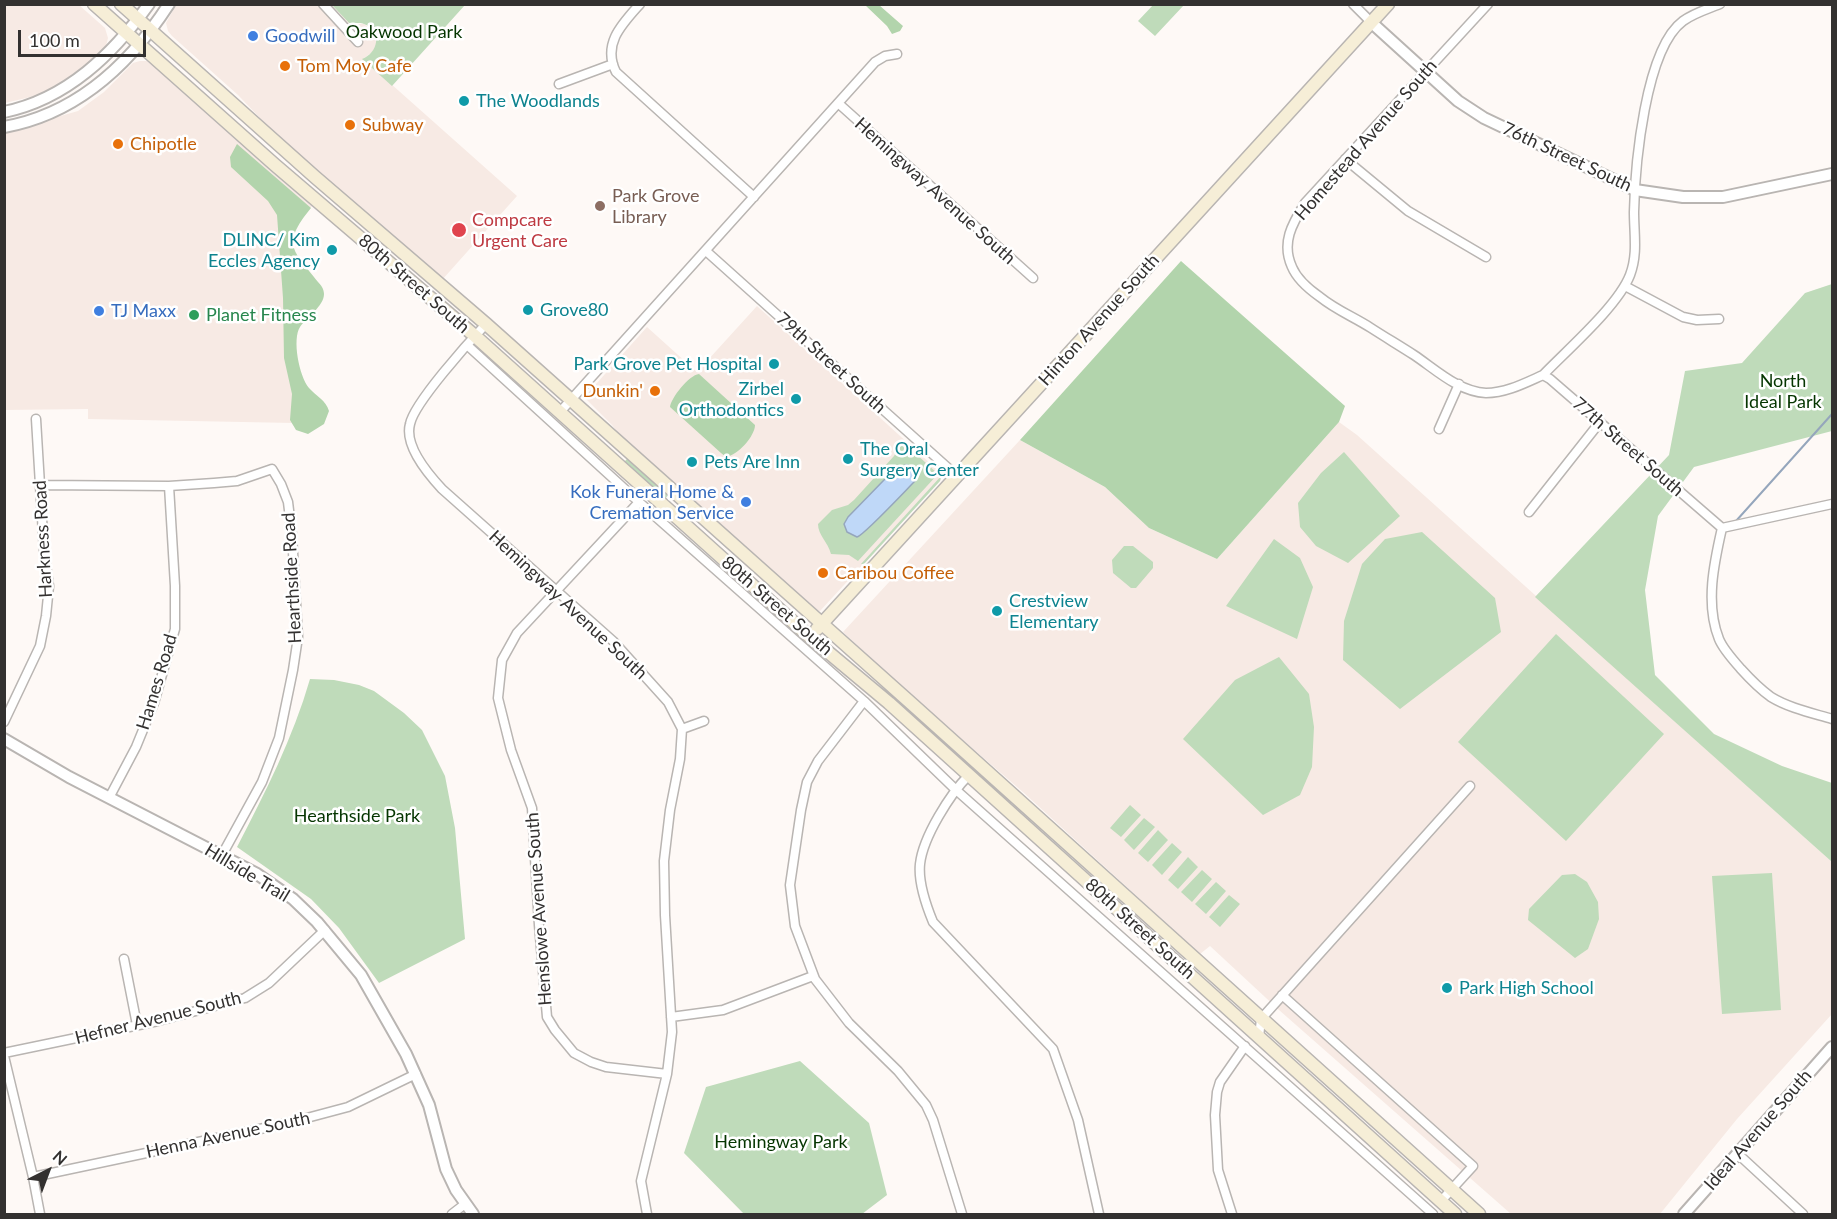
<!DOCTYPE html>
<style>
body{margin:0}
#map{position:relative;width:1837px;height:1219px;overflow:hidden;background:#fef9f6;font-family:Lato,sans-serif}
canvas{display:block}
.frame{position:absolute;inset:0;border:6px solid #333130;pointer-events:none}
.north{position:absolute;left:18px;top:1141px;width:60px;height:60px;-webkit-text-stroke:4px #fff;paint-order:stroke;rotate:42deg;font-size:16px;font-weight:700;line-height:24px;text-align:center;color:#333130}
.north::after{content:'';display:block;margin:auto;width:21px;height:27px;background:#333130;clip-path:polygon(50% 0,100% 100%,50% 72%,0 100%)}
.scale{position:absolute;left:18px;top:30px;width:128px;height:27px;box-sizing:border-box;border:3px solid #333130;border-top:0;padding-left:8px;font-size:18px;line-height:21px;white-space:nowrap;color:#333130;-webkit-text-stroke:4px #fff;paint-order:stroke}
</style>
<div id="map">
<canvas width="1837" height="1219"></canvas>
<div class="frame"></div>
<div class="north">N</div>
<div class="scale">100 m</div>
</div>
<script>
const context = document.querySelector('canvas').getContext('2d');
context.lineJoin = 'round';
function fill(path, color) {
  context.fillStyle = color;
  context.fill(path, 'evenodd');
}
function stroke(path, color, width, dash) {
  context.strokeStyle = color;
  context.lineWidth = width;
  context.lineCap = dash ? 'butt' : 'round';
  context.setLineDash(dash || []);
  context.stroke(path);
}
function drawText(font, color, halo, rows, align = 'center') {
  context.font = font + ' Lato,sans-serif';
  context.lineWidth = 5;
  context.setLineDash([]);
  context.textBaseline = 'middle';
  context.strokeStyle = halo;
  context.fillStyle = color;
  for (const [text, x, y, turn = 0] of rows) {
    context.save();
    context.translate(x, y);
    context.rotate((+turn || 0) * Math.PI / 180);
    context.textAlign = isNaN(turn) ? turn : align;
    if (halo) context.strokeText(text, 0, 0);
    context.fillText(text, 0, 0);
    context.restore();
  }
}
fill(new Path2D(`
 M4 5H79L105 28 108 38 106 46 99 55 66 82 43 94 5 103Z
 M176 5H332L350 24H364L375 33 377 42 375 50 363 59 517 196 442 280 282 141 238 95 172 36 168 31 166 23Z
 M140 61H147L156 67 313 205 292 228 294 423 88 419V409L5 410 4 132 78 111 104 92 133 63Z
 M757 306 942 474 940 481 820 611H816L628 445 612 425 586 399 588 393 647 327 697 372Z
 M1339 422 1357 435 1832 862V1014L1737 1119 1660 1214H1511L1279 1010 1210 946 1200 954 1024 793 905 690 843 632 1020 440 1105 487 1149 528 1217 559Z`), '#f7eae4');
fill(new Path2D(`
 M1154 4 1184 5 1155 36 1138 21Z
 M332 5H465L392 86 362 59C378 53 383 31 364 24 360 22 354 24 349 23Z
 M1832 284V431L1694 467 1658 516 1645 590 1655 675 1714 734 1782 766 1832 783V862L1535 597 1669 455 1685 371 1742 363 1805 293Z
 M903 442 938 474 858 561 849 555 831 554C828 542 818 535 818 524L832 510 848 505 854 500 894 456Z
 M1344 452 1400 516 1348 563 1316 546 1300 527 1298 503 1321 473Z
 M628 458 669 494 665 499 624 462Z
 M942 475 940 481 864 564H861Z
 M1422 532 1495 598 1501 632 1400 709 1343 660 1344 621 1362 564 1385 539Z
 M1274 539 1300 558 1313 587 1297 639 1226 606Z
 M1124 546H1133L1153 562V568L1136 588H1131L1113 573 1112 560Z
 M1556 634 1664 734 1566 841 1458 742Z
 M1279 657 1309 694 1314 727 1312 767 1300 795 1263 815 1183 739 1235 680Z
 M310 679 334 680 359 685 374 691 404 713 422 730 445 776 455 828 465 939 379 983 339 928 311 899 237 847C265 793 293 738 310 679Z
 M1130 805 1141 815 1121 837 1110 828Z
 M1144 818 1155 827 1134 850 1124 840Z
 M1158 830 1168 840 1148 862 1138 853Z
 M1172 843 1182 852 1162 875 1152 865Z
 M1188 857 1198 867 1178 889 1168 880Z
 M1202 870 1212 879 1192 902 1181 892Z
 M1772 873 1781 1010 1722 1014 1712 876Z
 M1575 874 1587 882 1598 902 1599 919 1588 949 1575 958 1528 920 1529 909 1562 875Z
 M1216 882 1226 891 1206 914 1195 904Z
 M1229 895 1240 904 1220 927 1209 917Z
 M800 1061 869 1123 887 1195 862 1214H744L684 1153 706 1087Z`), '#bfdbba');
fill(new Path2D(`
 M865 5H879L903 26 900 31 892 34 887 26Z
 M237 144 311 208C280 246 294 250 318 282 321 285 324 289 324 294 324 306 307 317 300 327 292 339 299 376 309 388 316 396 326 400 329 411L324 424 308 434 296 430 290 420 292 394 284 358 283 298 277 215 268 201 231 167 230 157Z
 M1181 261 1345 406 1339 422 1217 559 1149 528 1105 487 1020 440Z
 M699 374 755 425C755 436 738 455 726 457L721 453 670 407C671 398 689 375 699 374Z`), '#b2d4ac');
const water = new Path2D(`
 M905 465 911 466 917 471V476L915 481C906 490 864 535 857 537L847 532 844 524 848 517 884 480Z`);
fill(water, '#bfd8f8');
stroke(water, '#95a6bc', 1.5);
stroke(new Path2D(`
 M1736 521 1832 414`), '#95a6bc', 2);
const minor = new Path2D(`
 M323 4 358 42
 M640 4C622 24 602 44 616 72L754 197
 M1353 4 1372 23
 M1488 4 1305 203C1292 224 1281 243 1292 267 1297 279 1310 290 1320 297 1336 310 1354 317 1371 328 1385 337 1400 346 1414 355 1435 369 1459 392 1486 393 1506 393 1525 383 1543 375L1550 379 1722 528C1714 563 1705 604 1719 639 1723 649 1733 660 1741 669 1750 679 1760 689 1771 697 1789 708 1812 713 1832 719
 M559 84 613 64
 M838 103 1033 278
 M1345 159 1408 211 1486 257
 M706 251 957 476
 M1625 286 1683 317 1697 320 1719 319
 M486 324C469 342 414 403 410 424 404 446 428 474 442 489L613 641 668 702 682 729 680 759 670 810 664 861 665 915 672 1032 667 1074 641 1181 647 1214
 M467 345 639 502 864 701 955 789 1433 1214
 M1543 375C1567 350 1618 306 1630 275 1638 254 1634 234 1634 212 1635 166 1645 49 1683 21 1694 13 1708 9 1720 4
 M560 412 875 62 885 56 897 54
 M1439 429 1459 384
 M40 485 169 486 214 483 237 481 272 469 281 484 288 502 292 535 298 637 293 670 279 738 262 782 222 855
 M639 502 517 633 502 660 498 698 511 750 532 808 539 925 547 1017 555 1030 574 1053 591 1062 606 1067 667 1074
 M1529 512 1600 422
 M1722 528 1832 504
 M864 701 818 761 807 782 801 810 790 885 795 926 815 979 849 1023 898 1071 926 1105 933 1120 962 1214
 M4 722 40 646 46 616 49 586 44 551 36 419
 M682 729 704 721
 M969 775C950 794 923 837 920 864 918 883 926 905 933 922L1053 1049 1078 1120 1099 1214
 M109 798 136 747 154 703 175 629V586L169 486
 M124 959 137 1025
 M1282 995 1473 1166 1441 1201
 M671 1017 723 1010 813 976
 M1259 1037 1261 1019 1470 786
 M4 1053 158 1021 245 998 269 983 325 930
 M4 1056 33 1177 40 1214
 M1738 1154 1803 1214
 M33 1177 288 1123 348 1107 416 1074
 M452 1214 465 1204
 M1232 1214 1218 1170 1215 1115 1217 1092 1220 1082 1245 1046`);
const tertiary = new Path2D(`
 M1372 23 1458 101 1484 118 1635 190 1683 197H1723L1832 174
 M4 112C67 99 113 54 149 4
 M4 127C77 114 130 64 169 4
 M4 739 69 777 257 874 293 899 317 922 361 975 406 1054 429 1105 446 1169 456 1190 473 1214
 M1684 1214 1832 1047`);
const secondary = new Path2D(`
 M94 4 275 165 475 336 810 637 889 703 1455 1214
 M121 4 315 177 486 324 912 704 1479 1214
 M817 629 1388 4`);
stroke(minor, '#b9b5b2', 11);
stroke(tertiary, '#b9b5b2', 14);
stroke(secondary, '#b9b5b2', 15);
stroke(minor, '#fff', 8);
stroke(tertiary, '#fff', 10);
stroke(secondary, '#f6eed7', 12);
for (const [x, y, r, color] of [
 [253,36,6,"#3f7fe0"],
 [285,66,6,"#e8710a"],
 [464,101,6,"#0f9aa8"],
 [350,125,6,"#e8710a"],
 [118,144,6,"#e8710a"],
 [600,206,6,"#8d6e63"],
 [459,230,8,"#e0444e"],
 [332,250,6,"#0f9aa8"],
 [528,310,6,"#0f9aa8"],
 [99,311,6,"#3f7fe0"],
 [194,315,6,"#2e9e5b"],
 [774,364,6,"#0f9aa8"],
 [655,391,6,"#e8710a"],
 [796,399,6,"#0f9aa8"],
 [848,459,6,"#0f9aa8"],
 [692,462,6,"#0f9aa8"],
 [746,502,6,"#3f7fe0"],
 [823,573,6,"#e8710a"],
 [997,611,6,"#0f9aa8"],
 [1447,988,6,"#0f9aa8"]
]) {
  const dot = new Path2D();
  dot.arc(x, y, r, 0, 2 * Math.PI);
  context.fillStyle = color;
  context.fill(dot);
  stroke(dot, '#fff', 2);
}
drawText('18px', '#053500', '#fff', [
 ["Oakwood Park",404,32],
 ["North",1783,381],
 ["Ideal Park",1783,402],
 ["Hearthside Park",357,816],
 ["Hemingway Park",781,1142]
]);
drawText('18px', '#366cbe', '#fff', [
 ["Goodwill",265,36],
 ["TJ Maxx",111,311],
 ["Kok Funeral Home &",734,492,"right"],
 ["Cremation Service",734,513,"right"]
], 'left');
drawText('18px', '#c56008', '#fff', [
 ["Tom Moy Cafe",297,66],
 ["Subway",362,125],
 ["Chipotle",130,144],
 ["Dunkin'",643,391,"right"],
 ["Caribou Coffee",835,573]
], 'left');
drawText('18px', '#0d838f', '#fff', [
 ["The Woodlands",476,101],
 ["DLINC/ Kim",320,240,"right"],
 ["Eccles Agency",320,261,"right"],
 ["Grove80",540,310],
 ["Park Grove Pet Hospital",762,364,"right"],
 ["Zirbel",784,389,"right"],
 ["Orthodontics",784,410,"right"],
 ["The Oral",860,449],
 ["Surgery Center",860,470],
 ["Pets Are Inn",704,462],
 ["Crestview",1009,601],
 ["Elementary",1009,622],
 ["Park High School",1459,988]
], 'left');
drawText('18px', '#333130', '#fff', [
 ["Homestead Avenue South",1366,140,-49],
 ["76th Street South",1567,157,25],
 ["Hemingway Avenue South",935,191,42],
 ["80th Street South",414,284,41],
 ["Hinton Avenue South",1099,320,-48],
 ["79th Street South",831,363,42],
 ["77th Street South",1628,447,41],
 ["Harkness Road",43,539,-93],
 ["Hearthside Road",292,578,-93],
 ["Hemingway Avenue South",568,605,43],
 ["80th Street South",777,606,41],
 ["Hames Road",157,682,-73],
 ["Hillside Trail",247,873,31],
 ["Henslowe Avenue South",539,909,-94],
 ["80th Street South",1140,929,42],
 ["Hefner Avenue South",158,1018,-14],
 ["Ideal Avenue South",1758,1130,-49],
 ["Henna Avenue South",228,1135,-12]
]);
drawText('18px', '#785e54', '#fff', [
 ["Park Grove",612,196],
 ["Library",612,217]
], 'left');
drawText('18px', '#be3a42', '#fff', [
 ["Compcare",472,220],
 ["Urgent Care",472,241]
], 'left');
drawText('18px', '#27864d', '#fff', [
 ["Planet Fitness",206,315]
], 'left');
</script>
